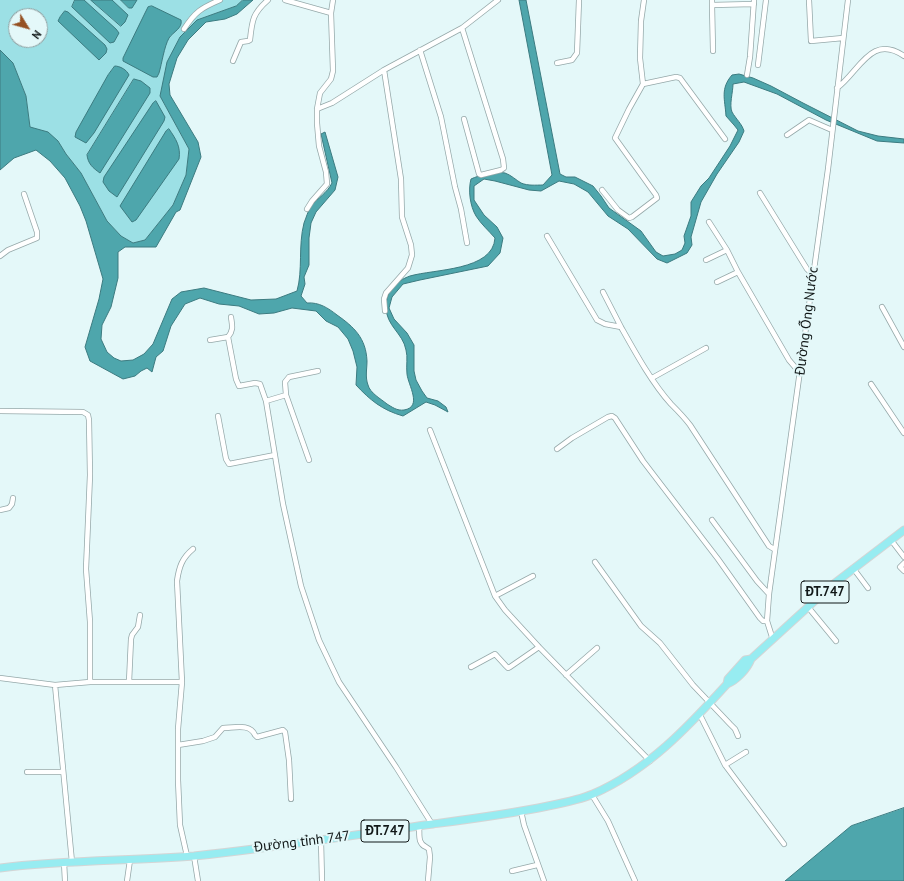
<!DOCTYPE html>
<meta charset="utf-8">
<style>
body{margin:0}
#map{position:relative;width:904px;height:881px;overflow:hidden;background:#e4f8f9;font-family:"PT Sans",sans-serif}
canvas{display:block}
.north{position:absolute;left:8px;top:8px;width:40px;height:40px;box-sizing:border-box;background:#e4f8f9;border:1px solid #909e9f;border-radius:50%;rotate:127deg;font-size:11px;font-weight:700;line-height:16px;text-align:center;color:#111818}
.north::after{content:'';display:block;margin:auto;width:14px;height:18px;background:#955123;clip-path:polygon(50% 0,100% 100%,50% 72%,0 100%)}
</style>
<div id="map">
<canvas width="904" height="881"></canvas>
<div class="north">N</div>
</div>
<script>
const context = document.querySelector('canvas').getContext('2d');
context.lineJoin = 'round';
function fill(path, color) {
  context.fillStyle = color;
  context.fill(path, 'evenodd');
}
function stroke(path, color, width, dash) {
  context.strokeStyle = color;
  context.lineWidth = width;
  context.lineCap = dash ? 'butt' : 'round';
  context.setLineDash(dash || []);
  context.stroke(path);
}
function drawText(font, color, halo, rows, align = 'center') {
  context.font = font + ' "PT Sans",sans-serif';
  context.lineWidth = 4;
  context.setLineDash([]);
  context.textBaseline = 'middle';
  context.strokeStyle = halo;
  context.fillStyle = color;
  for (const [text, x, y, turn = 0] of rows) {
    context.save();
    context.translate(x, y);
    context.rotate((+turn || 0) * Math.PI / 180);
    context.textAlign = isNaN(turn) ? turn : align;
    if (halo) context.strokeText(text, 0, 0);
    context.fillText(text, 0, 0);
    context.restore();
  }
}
fill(new Path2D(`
 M0 0H243L236 6 197 20 180 37 160 96 189 149 186 175 173 205 145 240 133 243 121 236 107 221 81 173 66 154 58 141 30 127 26 96 13 63 0 50ZM16 16H40V40H16Z`), '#9ce0e5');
const water = new Path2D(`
 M75 0H84L116 29 119 33 114 42 110 43 72 7Z
 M91 0H112L128 15 125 22 121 26Z
 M121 0H137L132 8H129Z
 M243 0H253L237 14 225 19 206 22 188 40 177 58 169 84 170 95 198 142 201 157 180 210 176 212 156 247H125L118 252V278L111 307 102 325 101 339 107 352 114 358 121 361 133 360 144 354 153 344 172 299 181 292 204 288 251 300 276 299 297 291C303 270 298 246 304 223 306 218 308 211 311 206 318 198 327 193 332 183L321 134 325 132 338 177 335 190 316 212 311 223 309 238V265L304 277 305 284 301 296 307 303C319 302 328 308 337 315 354 327 366 338 367 361 367 369 365 377 368 385 370 393 381 399 387 404 392 407 397 411 404 410 423 407 408 385 407 374 406 366 408 357 406 350 403 333 386 326 386 307 386 291 396 281 410 276 434 269 493 271 495 238 489 231 481 224 476 216 470 206 468 190 471 179 480 175 494 171 505 173 511 175 516 180 521 183 528 186 536 185 543 185L552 175 519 0H526L560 174 566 177H575L593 186 601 196 609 208 641 231 656 252 663 256 675 254 682 250 685 243 684 236 691 216V202L701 186 709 178 730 146 738 130 734 125 726 116C725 99 720 89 732 75L739 74 753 78 771 86 803 103 858 131 878 136 904 139V143L877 141 826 120 777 94 744 82 733 84C733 92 729 105 732 112 736 119 742 124 744 131L739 142 717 174 701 202 691 237 692 245 687 253 667 263 657 259 628 229 608 216 588 192 574 184 559 181 541 191 529 190 495 181 484 179 474 186V200L484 215 497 227 503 238 500 253 488 266 420 280 403 284 392 297 389 308 394 319 407 333 414 345V371L416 380 422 391 427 398 438 401 446 407 448 412 435 405 426 402 403 416C382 410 370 400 356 385L357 367 353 351 348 339 338 327 326 321 316 311 292 308 274 313 259 314 239 306 219 304 200 298 185 304 171 326 163 351 156 357 152 372 147 368 141 371 135 376 123 379 90 361 85 347 99 299 103 279 86 221 80 206 65 178 50 161 36 150 14 158 0 170V50L13 63 26 96 30 127 48 132 58 141 66 154 81 173 107 221 121 236 133 243 145 240 173 205 186 175 189 149 160 96 167 62 180 37 197 20 236 6Z
 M152 6 181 20C183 28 173 32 169 38 164 47 162 63 159 73L157 77H153L123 61V58L145 13 148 7Z
 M65 11 68 12 105 45 107 49 106 53 99 60 58 21 60 17Z
 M115 66C120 66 127 70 129 75L94 133 86 143 75 137 76 132 108 75Z
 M134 79 141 81 150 88V93L100 173C93 168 88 164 87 155Z
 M156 101 165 117 164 121 117 197 109 191 103 182 104 177 153 103Z
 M169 129C176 139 181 147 179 159L136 220 132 222 120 206 166 131Z
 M904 808V881H785L851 826Z`);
fill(water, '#4ea6ac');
stroke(water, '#3c7b80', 1);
const minor = new Path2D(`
 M285 0 331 13
 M712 0V5L754 4
 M809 0 811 41 843 38
 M712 5 713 51
 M462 28 503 159 504 168 501 170 481 175 479 174 464 119
 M184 29C195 12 201 8 220 0
 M420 50 441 117 455 187 461 209 467 243
 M233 61 241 42 248 41 250 40C252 20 253 13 268 0
 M557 63 572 60 577 53 579 0
 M758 65 766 0
 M384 70 401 179 402 217 411 245 412 255 408 268 386 293 384 299 385 311
 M747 75 750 57 754 0
 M643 84 676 77 680 78 725 139
 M837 88C859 72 871 33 904 56
 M317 109 332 103 384 70 462 28 498 0
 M787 135 809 120 832 130
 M602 190 618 210 629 218 632 217 657 198 656 195 615 138 629 109 643 84 640 58 641 21 644 0
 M760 193 807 269 813 275
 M307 209 312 201 327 184 326 172 319 146 317 123V109L320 93 331 79 333 71 331 13 333 0
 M709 222 727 250
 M547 236 597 320 605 324 621 327C635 352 652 383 671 404 678 411 684 417 690 425L769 546 774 549
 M0 256 8 250 37 238V232L24 194
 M706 260 727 250 738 272
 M717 282 738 272 789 360 800 373
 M603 292 621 327
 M882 307 904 347
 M228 337C234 330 232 325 231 317
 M210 340 228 337 236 379 239 386 255 383 260 384 266 401 283 504 301 586 319 640 339 682 396 767 432 824
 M652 378 706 348
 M871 384 904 433
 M286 395 309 460
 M266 401 286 395 285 382 289 377 318 371
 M0 411 83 412 88 415 89 420 90 475 86 569 90 622V682L55 685 72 862
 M218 416 226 459 229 464 275 455
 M430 430 495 596 505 610 539 647 650 761
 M557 449 572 438 608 417 612 416 615 418 643 461 718 559 760 618 763 621H767
 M0 510 9 508 12 504 13 498
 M712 520 757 581 769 594
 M891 540 904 557
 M595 562 641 626 660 643 693 685 730 724 735 729 738 736
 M904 563 900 567 904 571
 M853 568 868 588
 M495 596 533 576
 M808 607 836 641
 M773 640 767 621 769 594 828 169 848 0
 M471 667 495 654 506 666 508 668 510 667 539 647
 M566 675 597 648
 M0 678 55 685
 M90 682H129L131 639 132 635 138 627 140 615
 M129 682H182
 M700 715 725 765 784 844
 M178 745 203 741 215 737 223 728C234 728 250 723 255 735L257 737 283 730 285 732 289 760 291 799
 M725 765 746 752
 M27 772H63
 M592 795 608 821 635 881
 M521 811 524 825 544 881
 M419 826C420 834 417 843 426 847L429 849 430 857 428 881
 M321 840 322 881
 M187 856 180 825 178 780V729L182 682 177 581C179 567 182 558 193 549
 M194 856 198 881
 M64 862 65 881
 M512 871 537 865
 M127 881 130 860`);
const primary = new Path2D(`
 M727 684 728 679 745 660 751 659
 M0 868C64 860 129 861 194 856 274 848 353 835 433 824 471 819 510 814 548 806 563 803 579 800 593 794 648 770 688 727 727 684 737 680 747 669 751 659L831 586 904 530`);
stroke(minor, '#95a8a9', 6);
stroke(primary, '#d4d5d5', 9);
stroke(minor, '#fff', 4.5);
stroke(primary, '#97ecf1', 7);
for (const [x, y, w] of [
 [825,592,48],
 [385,831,48]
]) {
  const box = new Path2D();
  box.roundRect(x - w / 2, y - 11, w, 22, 3);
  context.fillStyle = '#e4f8f9';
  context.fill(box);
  stroke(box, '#111818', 1);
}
drawText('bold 13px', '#111818', null, [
 ["ĐT.747",825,592],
 ["ĐT.747",385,831]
]);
drawText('14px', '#111818', '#e4f8f9', [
 ["Đường Ống Nước",807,321,-83],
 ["Đường tỉnh 747",302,842,-7]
]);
</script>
